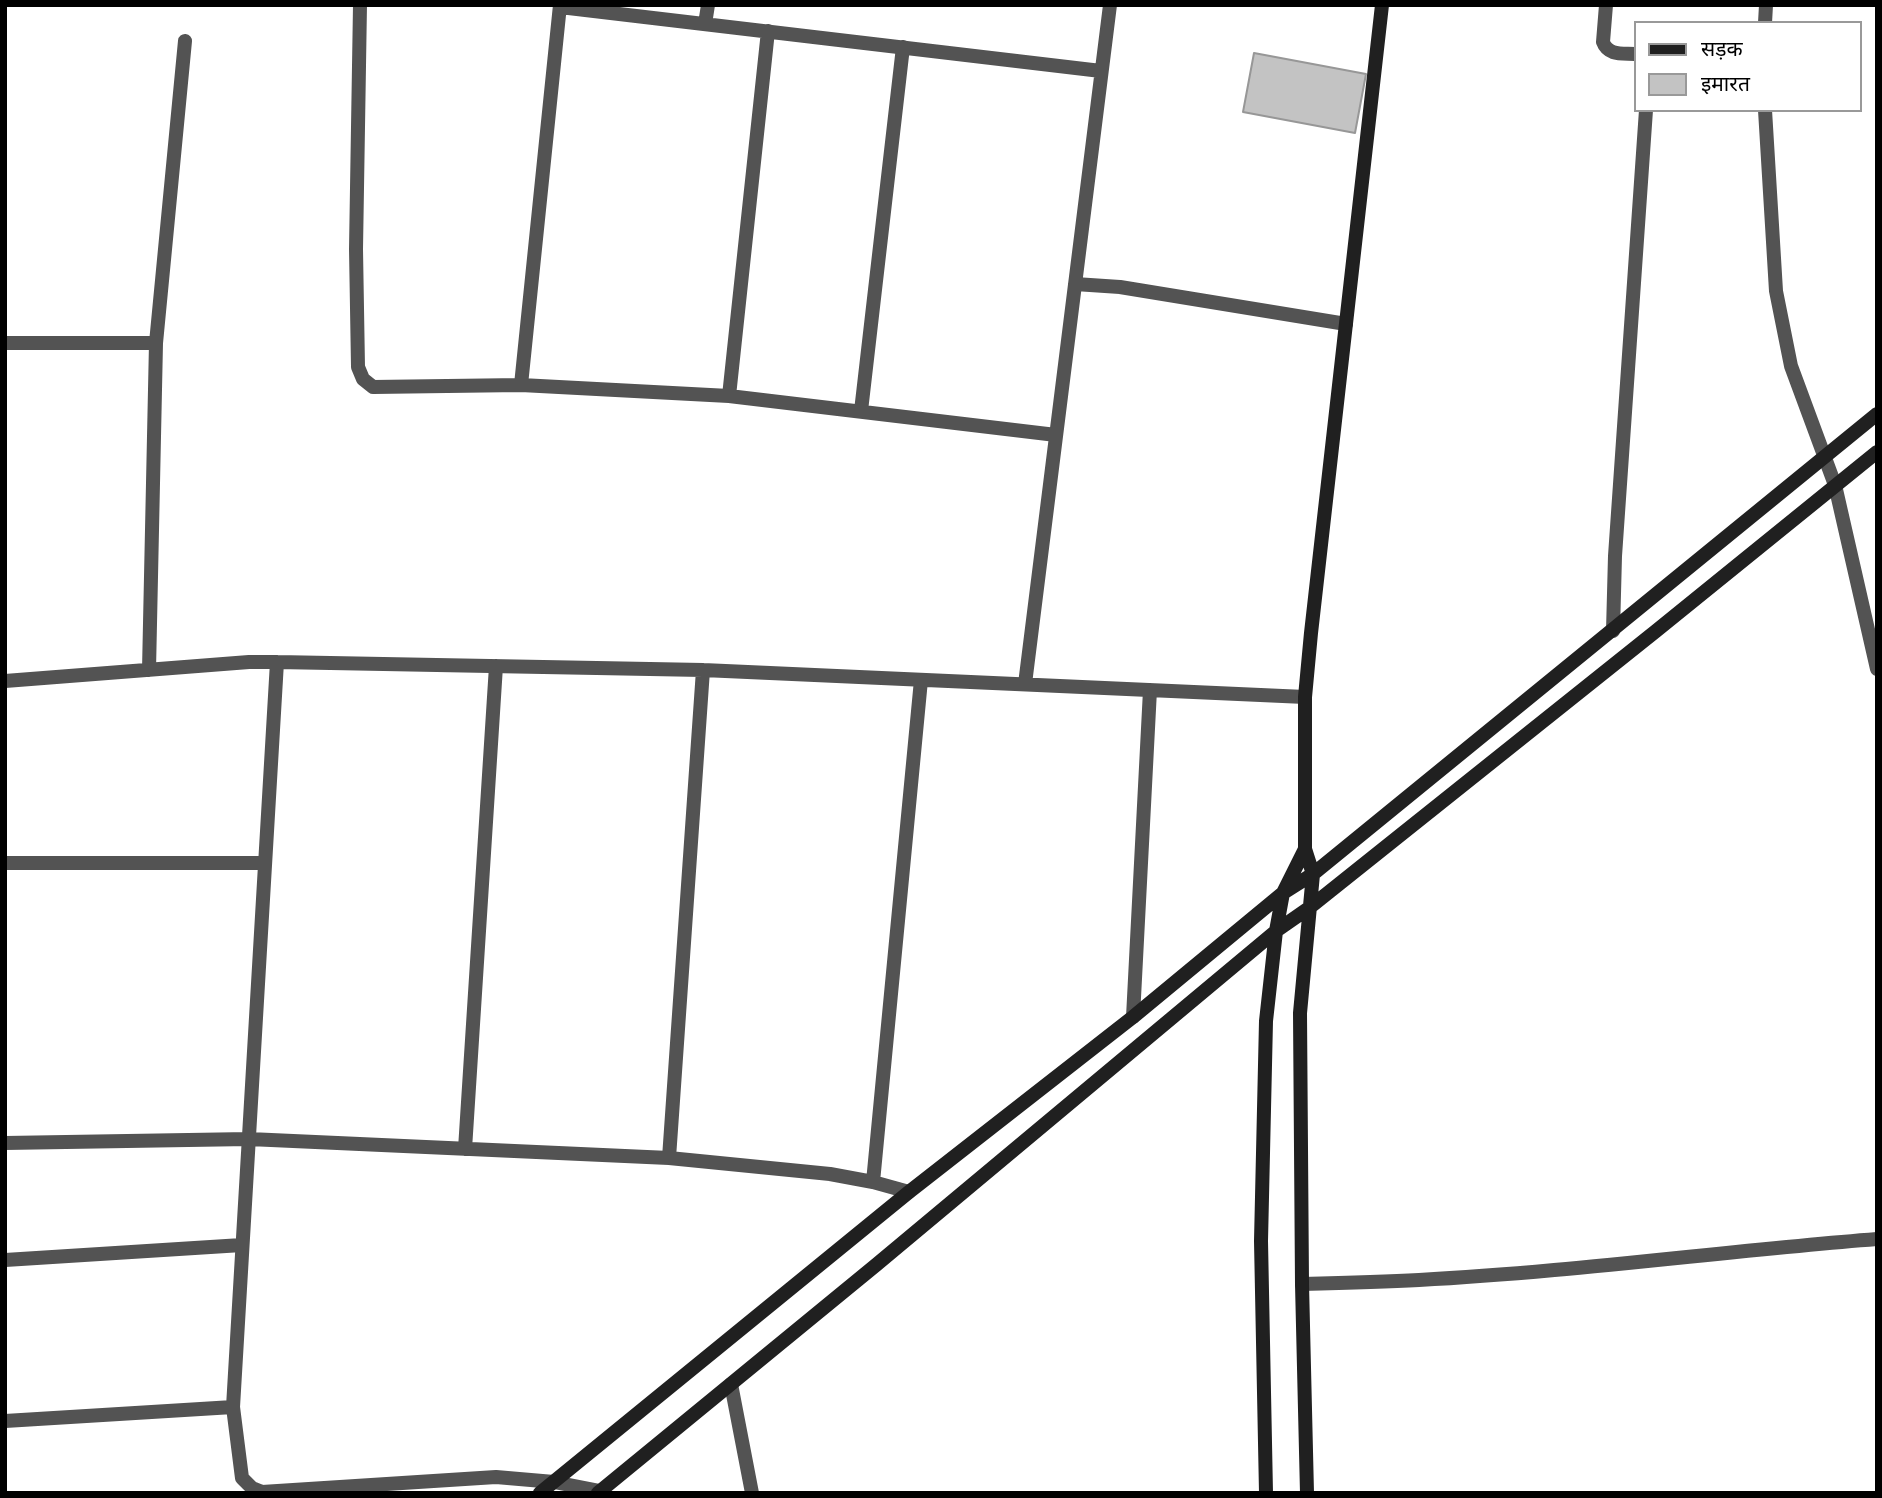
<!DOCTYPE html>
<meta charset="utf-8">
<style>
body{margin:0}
#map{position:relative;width:1882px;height:1498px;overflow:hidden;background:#fff;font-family:"Source Sans 3","Noto Sans Devanagari",sans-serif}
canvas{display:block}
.frame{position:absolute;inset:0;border:7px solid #000;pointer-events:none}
.legend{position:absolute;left:1634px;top:21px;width:228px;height:91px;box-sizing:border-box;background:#fff;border:2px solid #999;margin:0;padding:9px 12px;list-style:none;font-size:21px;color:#000}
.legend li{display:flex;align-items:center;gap:14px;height:35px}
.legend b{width:35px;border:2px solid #999}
</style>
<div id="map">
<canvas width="1882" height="1498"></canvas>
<div class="frame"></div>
<ul class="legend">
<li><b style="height:9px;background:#202020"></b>सड़क</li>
<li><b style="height:19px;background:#c3c3c3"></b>इमारत</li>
</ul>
</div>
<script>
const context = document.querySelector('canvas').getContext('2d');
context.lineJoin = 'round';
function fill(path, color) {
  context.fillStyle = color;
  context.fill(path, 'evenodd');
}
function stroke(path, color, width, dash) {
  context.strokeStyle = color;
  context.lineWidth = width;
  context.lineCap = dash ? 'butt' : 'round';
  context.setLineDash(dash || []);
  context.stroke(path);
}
const building = new Path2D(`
 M1254 53 1366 74 1355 133 1243 112Z`);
fill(building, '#c3c3c3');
stroke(building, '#979797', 2);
stroke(new Path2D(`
 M360 5 356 249 358 367 363 379 373 387 521 385 729 396 1056 435
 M1606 5 1603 42C1608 56 1623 53 1635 54
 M560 7 1101 71
 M1765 23 1766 5
 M705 24 708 5
 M1765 110 1776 291 1791 366 1835 485 1877 669
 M1075 284 1120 287 1346 324
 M5 343H156
 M521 385 560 5
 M729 396 768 31
 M861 411 903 47
 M1613 631 1615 556 1646 110
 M277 662 233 1407 242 1478 252 1488 262 1492 496 1477 554 1482 600 1491
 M149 670 156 343 185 41
 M5 681 249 662H277L703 670 1305 697
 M1025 684 1110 5
 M5 863H265
 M1133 1017 1150 690
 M5 1143 249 1139 669 1158 830 1174 873 1182 909 1192
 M465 1149 496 666
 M669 1158 703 670
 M873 1182 921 680
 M5 1260 242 1245
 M1302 1284C1341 1283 1380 1282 1419 1280 1572 1272 1724 1251 1877 1239
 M731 1384 752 1493
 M5 1421 233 1407`), '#535353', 14);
stroke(new Path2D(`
 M540 1493 909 1192 1133 1017 1283 893 1313 874 1877 414
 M598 1493 876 1265 1276 931 1309 908 1656 631 1877 452
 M1266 1493 1261 1241 1266 1021 1276 931 1283 893 1305 849
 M1307 1493 1302 1284 1300 1013 1313 874 1305 849V697L1311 633 1382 5`), '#202020', 14);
</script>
